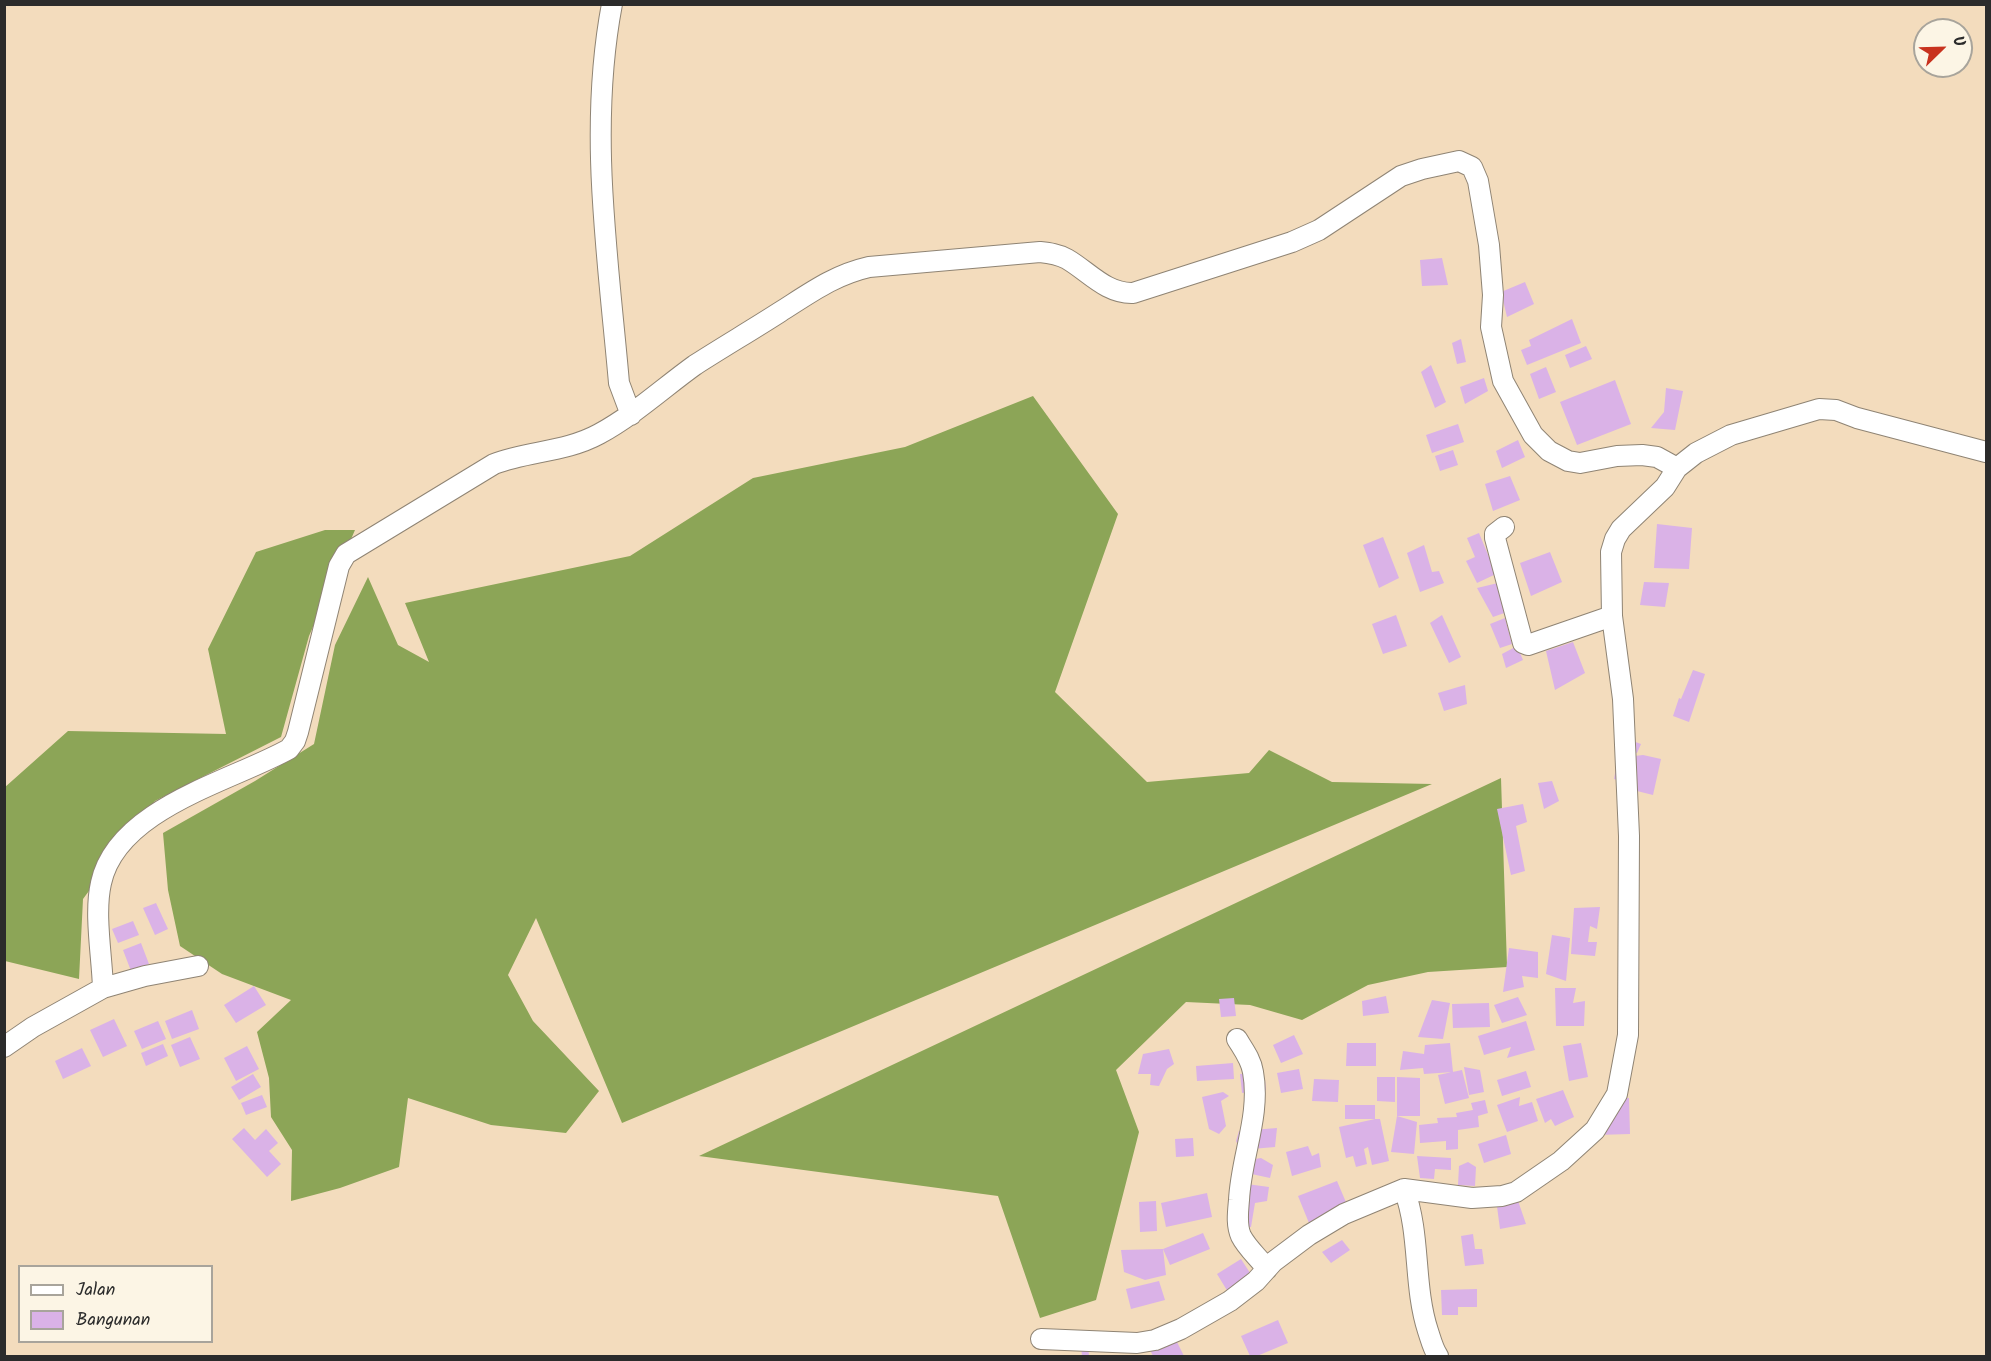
<!DOCTYPE html>
<style>
body{margin:0}
#map{position:relative;width:1991px;height:1361px;overflow:hidden;background:#f3dcbd;font-family:Kalam,sans-serif}
canvas{display:block}
.frame{position:absolute;inset:0;border:6px solid #2b2b2b;pointer-events:none}
.legend{position:absolute;left:18px;top:1265px;width:195px;height:78px;box-sizing:border-box;background:#fcf5e5;border:2px solid #a8a49b;margin:0;padding:8px 10px;list-style:none;font-size:18px;color:#2b2b2b}
.legend li{display:flex;align-items:center;gap:12px;height:30px}
.legend b{width:30px;border:2px solid #a8a49b}
.north{position:absolute;left:1913px;top:18px;width:60px;height:60px;box-sizing:border-box;background:#fcf5e5;border:2px solid #a8a49b;border-radius:50%;rotate:67deg;font-size:16px;font-weight:700;line-height:24px;text-align:center;color:#2b2b2b}
.north::after{content:'';display:block;margin:auto;width:21px;height:27px;background:#c8321e;clip-path:polygon(50% 0,100% 100%,50% 72%,0 100%)}
</style>
<div id="map">
<canvas width="1991" height="1361"></canvas>
<div class="frame"></div>
<ul class="legend">
<li><b style="height:8px;background:#fff"></b>Jalan</li>
<li><b style="height:16px;background:#dab2e7"></b>Bangunan</li>
</ul>
<div class="north">U</div>
</div>
<script>
const context = document.querySelector('canvas').getContext('2d');
context.lineJoin = 'round';
function fill(path, color) {
  context.fillStyle = color;
  context.fill(path, 'evenodd');
}
function stroke(path, color, width, dash) {
  context.strokeStyle = color;
  context.lineWidth = width;
  context.lineCap = dash ? 'butt' : 'round';
  context.setLineDash(dash || []);
  context.stroke(path);
}
fill(new Path2D(`
 M1033 396 1118 514 1055 692 1147 782 1249 773 1269 750 1332 782 1432 784 622 1123 536 918 508 975 533 1021 599 1091 566 1133 491 1125 408 1098 399 1167 340 1188 291 1201 292 1150 271 1117 269 1078 257 1032 291 1000 222 974 180 946 168 890 163 833 255 781 314 744 335 645 368 577 398 645 429 662 405 603 630 556 753 478 905 447Z
 M325 530H355L309 636 281 737 155 801 83 899 79 979 5 961 4 788 68 731 226 734 208 649 256 552Z
 M1501 778 1507 967 1428 972 1368 985 1302 1020 1250 1005 1186 1002 1116 1070 1139 1132 1096 1300 1040 1318 998 1196 699 1156Z`), '#8ca557');
fill(new Path2D(`
 M1442 258 1448 285 1422 286 1420 260Z
 M1525 282 1534 304 1507 317 1501 292Z
 M1572 319 1581 343 1527 365 1521 350 1531 346 1529 340Z
 M1461 339 1466 362 1457 364 1452 343Z
 M1586 346 1592 359 1570 368 1565 355Z
 M1431 365 1446 402 1435 408 1421 372Z
 M1546 367 1556 392 1539 399 1530 374Z
 M1484 378 1488 391 1465 404 1460 387Z
 M1615 380 1631 424 1577 445 1560 402Z
 M1666 388 1683 391 1675 430 1651 428 1664 412Z
 M1458 424 1464 442 1432 453 1426 435Z
 M1518 440 1525 457 1502 468 1496 451Z
 M1453 450 1458 465 1440 471 1435 456Z
 M1510 476 1520 500 1493 511 1485 484Z
 M1657 524 1692 528 1689 569 1654 568Z
 M1479 533 1496 574 1477 583 1466 561 1475 557 1467 538Z
 M1383 537 1399 578 1379 588 1363 545Z
 M1424 545 1432 572 1439 571 1444 583 1420 592 1407 553Z
 M1550 552 1562 582 1531 596 1520 563Z
 M1644 582 1669 583 1665 607 1640 605Z
 M1498 583 1510 611 1493 617 1477 588Z
 M1396 615 1407 646 1383 654 1372 624Z
 M1442 615 1461 657 1449 663 1430 623Z
 M1505 618 1512 644 1500 648 1490 624Z
 M1573 642 1585 673 1555 690 1546 651Z
 M1517 646 1523 660 1506 668 1502 654Z
 M1693 670 1705 674 1689 722 1673 716 1679 698 1681 699Z
 M1465 685 1467 704 1444 711 1438 693Z
 M1619 736 1641 744 1637 753 1615 748Z
 M1643 755 1661 759 1653 795 1625 788 1627 782 1614 779 1618 758Z
 M1552 781 1559 801 1544 809 1538 783Z
 M1523 804 1527 822 1516 826 1525 871 1511 875 1497 809Z
 M156 903 168 929 155 935 143 908Z
 M1600 907 1597 929 1590 926 1588 942H1597L1595 956 1571 954 1574 908Z
 M133 921 139 935 118 943 112 929Z
 M1552 935 1570 938 1566 981 1546 974Z
 M141 943 149 964 131 971 123 950Z
 M1509 948 1538 952V978L1522 976 1524 987 1503 992Z
 M254 986 266 1005 236 1023 224 1005Z
 M1555 988H1576L1573 1003 1585 1001 1584 1026H1556Z
 M1386 996 1389 1013 1363 1016 1362 1001Z
 M1518 997 1527 1015 1502 1023 1494 1005Z
 M1234 998 1236 1016 1221 1017 1219 999Z
 M1432 1000 1450 1003 1443 1039 1418 1037Z
 M1489 1003 1490 1027 1453 1028 1452 1004Z
 M192 1010 199 1029 172 1039 165 1021Z
 M114 1019 127 1046 103 1057 90 1030Z
 M158 1021 166 1039 142 1049 134 1031Z
 M1526 1021 1535 1050 1507 1058 1511 1047 1484 1055 1478 1036Z
 M1294 1035 1303 1054 1281 1063 1273 1045Z
 M190 1037 200 1059 180 1067 171 1045Z
 M1347 1043H1376V1066H1346Z
 M1450 1043 1453 1072 1424 1074 1423 1068 1400 1070 1403 1051 1424 1054 1425 1045Z
 M1581 1043 1588 1077 1569 1081 1563 1046Z
 M163 1044 168 1056 146 1066 141 1053Z
 M247 1046 259 1069 236 1081 224 1058Z
 M82 1048 91 1066 63 1079 55 1061Z
 M1169 1049 1174 1064 1167 1069 1159 1086 1150 1085 1151 1074H1138L1143 1054Z
 M1233 1063 1234 1079 1197 1081 1196 1066Z
 M1464 1067 1480 1070 1484 1092 1469 1095Z
 M1299 1069 1303 1089 1281 1093 1277 1073Z
 M1462 1070 1469 1098 1445 1104 1438 1075Z
 M1526 1071 1531 1087 1502 1096 1497 1080Z
 M1261 1072 1265 1080 1266 1090 1242 1093 1240 1074Z
 M253 1074 261 1087 239 1100 231 1087Z
 M1377 1077H1395V1102L1377 1101Z
 M1397 1077 1420 1078V1116H1397Z
 M1314 1079 1339 1080 1338 1102 1312 1101Z
 M1563 1090 1574 1117 1555 1126 1551 1119 1545 1123 1536 1099Z
 M1223 1092 1229 1096 1221 1101 1226 1126 1219 1134 1209 1129 1202 1097Z
 M262 1095 267 1107 246 1115 241 1103Z
 M1520 1097 1519 1106 1532 1102 1538 1121 1507 1132 1497 1105Z
 M1629 1098 1630 1134 1597 1135 1607 1099Z
 M1485 1100 1488 1113 1478 1116 1479 1127 1458 1130V1149L1446 1150V1141L1420 1143 1419 1125 1438 1123 1437 1118 1457 1117 1456 1113 1473 1110 1471 1103Z
 M1345 1105H1375V1119H1345Z
 M1397 1116 1417 1122 1414 1154 1391 1152Z
 M1375 1119H1380L1389 1161 1372 1165 1368 1147 1364 1149 1367 1164 1356 1167 1353 1156 1346 1158 1339 1127Z
 M244 1128 255 1140 266 1129 278 1143 269 1151 281 1164 267 1177 232 1139Z
 M1277 1128 1275 1147 1240 1150 1236 1141 1239 1131Z
 M1506 1135 1511 1154 1484 1163 1478 1144Z
 M1193 1138 1194 1156 1176 1157 1175 1139Z
 M1308 1146 1312 1156 1319 1153 1321 1167 1292 1176 1286 1152Z
 M1417 1156 1451 1158V1170L1435 1169 1434 1179 1420 1178Z
 M1261 1158 1273 1165 1270 1178 1247 1173 1249 1160Z
 M1468 1162 1476 1167 1475 1186 1458 1185 1459 1166Z
 M1337 1181 1348 1207 1309 1223 1298 1196Z
 M1232 1182 1269 1187 1267 1201 1255 1203 1251 1227 1227 1225 1229 1197Z
 M1207 1193 1212 1217 1166 1227 1161 1203Z
 M1516 1195 1526 1224 1500 1229 1496 1199Z
 M1156 1201 1157 1231 1140 1232 1139 1202Z
 M1203 1233 1210 1249 1170 1265 1163 1249Z
 M1473 1234 1475 1249H1482L1484 1264 1465 1266 1461 1236Z
 M1342 1240 1350 1250 1331 1263 1322 1252Z
 M1163 1249 1166 1275 1145 1280 1124 1272 1121 1250Z
 M1241 1259 1252 1276 1228 1292 1217 1274Z
 M1159 1281 1165 1300 1131 1309 1126 1289Z
 M1477 1289V1307H1458V1315H1442L1441 1290Z
 M1278 1320 1288 1343 1257 1356H1250L1241 1336Z
 M1174 1336 1184 1356H1153L1149 1348Z
 M1088 1344 1089 1356H1082L1081 1346Z`), '#dab2e7');
const street = new Path2D(`
 M612 4C588 130 608 257 619 383L631 415
 M1504 527 1495 534V538L1523 643 1528 645 1612 616
 M103 988C102 956 94 914 101 883 117 808 232 781 289 749L295 741 298 732 339 566 346 554 494 464C528 451 566 452 599 434 634 415 663 388 695 365 723 347 752 330 780 312 810 293 834 275 869 267L1040 252C1049 253 1058 254 1067 259 1088 271 1106 294 1133 293L1292 242 1319 230 1401 176 1422 169 1459 161 1472 167 1478 181 1489 245 1493 295 1491 327 1503 381 1533 435 1549 451 1568 461 1580 463 1617 456 1642 455 1657 457 1677 468
 M1237 1039C1243 1049 1251 1059 1253 1072 1261 1115 1241 1157 1239 1200 1238 1212 1236 1225 1241 1236 1247 1248 1259 1258 1267 1269
 M4 1047 33 1027 103 988 145 976 198 966
 M1041 1339 1137 1343 1155 1340 1181 1329 1230 1301 1256 1281 1273 1262 1309 1235 1344 1214 1404 1189
 M1438 1356C1433 1349 1431 1340 1428 1331 1413 1285 1421 1235 1404 1189L1472 1198 1502 1196 1516 1192 1561 1161 1595 1130 1617 1094 1628 1035 1629 836 1623 699 1612 616 1611 552 1615 539 1621 529 1665 487 1677 468 1696 453 1731 435 1819 409 1836 410 1857 418 1986 452`);
stroke(street, '#8f8474', 22);
stroke(street, '#fff', 20);
</script>
